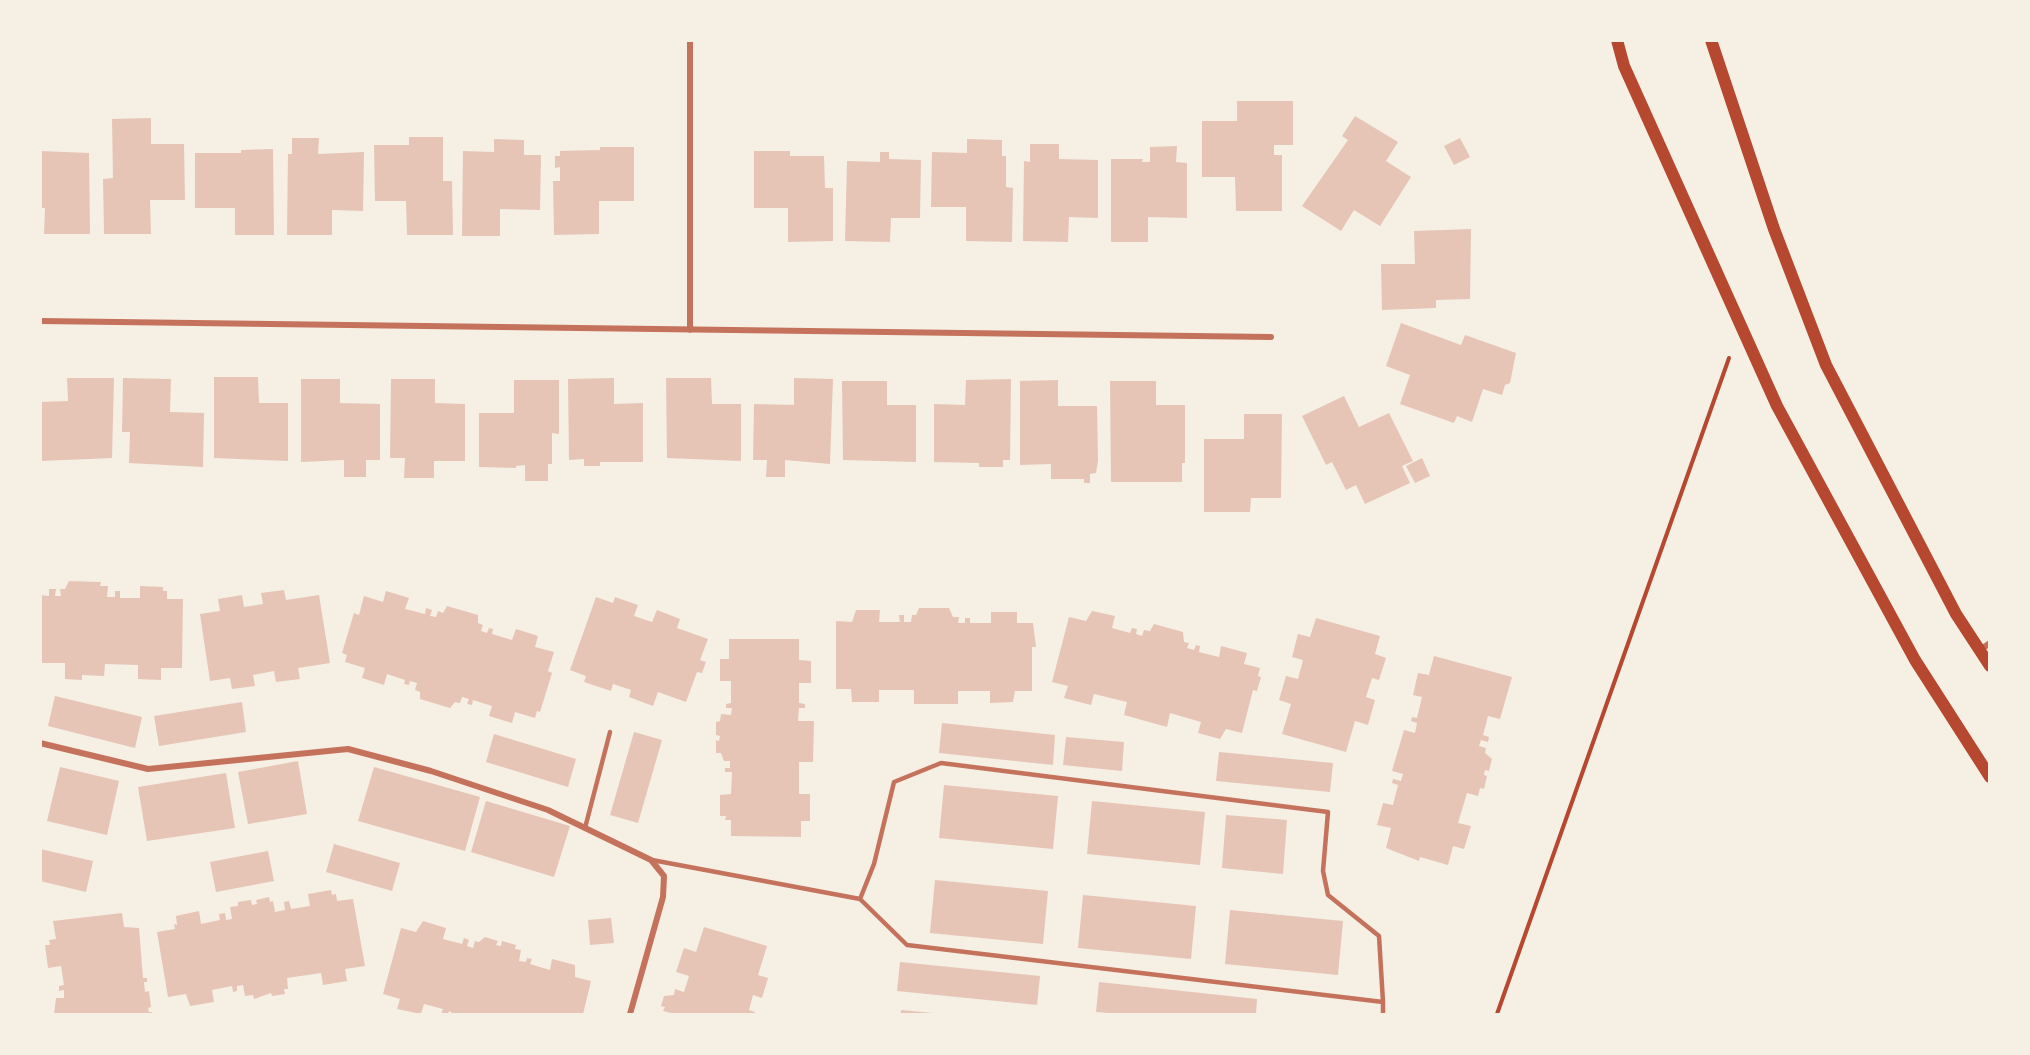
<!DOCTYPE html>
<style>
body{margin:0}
#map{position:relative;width:2030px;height:1055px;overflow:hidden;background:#f6efe4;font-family:Montserrat,sans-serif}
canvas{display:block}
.frame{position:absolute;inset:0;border:42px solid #f6efe4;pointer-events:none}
</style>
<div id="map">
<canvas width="2030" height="1055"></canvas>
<div class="frame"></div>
</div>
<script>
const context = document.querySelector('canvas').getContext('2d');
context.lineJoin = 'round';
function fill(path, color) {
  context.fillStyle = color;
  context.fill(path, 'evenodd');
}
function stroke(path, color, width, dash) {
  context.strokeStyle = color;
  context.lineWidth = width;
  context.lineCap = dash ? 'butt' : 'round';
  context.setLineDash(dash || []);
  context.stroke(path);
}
fill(new Path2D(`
 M1237 101H1293V145H1274V155H1282V211H1236L1235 177H1202V121H1237Z
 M1355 116 1398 142 1386 161 1411 177 1380 226 1354 210 1341 231 1302 206 1348 140 1342 136Z
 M151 118V144H184L185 200H150L151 234H104L103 179 113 178 112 119Z
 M409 137H443V181H452L453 235H407L406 201H375L374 145H409Z
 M292 138H319L318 154 364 152 363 211 332 210V235H287L288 154H292Z
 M1460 138 1470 157 1454 165 1444 146Z
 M494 139 524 140V155H541L540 210 500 209V236H462L463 151 494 152Z
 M967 139 1002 140V156H1006V187L1013 188 1012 242 966 241V207H931L932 152 967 153Z
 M1030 144H1059V159L1098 160V218L1069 217 1068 242 1023 241 1024 161 1030 162Z
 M1177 146 1176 162 1187 163V218L1148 217V242H1111V159H1143L1142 162H1150V147Z
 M600 147H634V201H599V234L554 235 553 181H560V167L555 168V156H560V151L600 150Z
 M273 149 274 235H235V208H195V153H241V150Z
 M40 151 89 153 90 234H44L45 208H40Z
 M754 151H790V156H824L825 188H833V241L788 242V208H754Z
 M880 152H889V159L921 160 920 218H891L890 242 845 241 847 161 880 162Z
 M1471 229 1470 299 1436 300V308L1382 310 1381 264H1415L1414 231Z
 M1401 323 1461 345 1465 335 1516 353 1510 383 1505 385 1502 395 1483 389 1472 422 1457 416 1454 423 1400 404 1410 375 1386 366Z
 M214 377H258L259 403H288V461L214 458Z
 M67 378H114L112 458 40 461V402L68 401Z
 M123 378 171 379 170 412 204 413 203 467 129 463 130 432H122Z
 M614 378V404L643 403V462H600V466H584V459L569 460 568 379Z
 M666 378H711L712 404H741V461L667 458Z
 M794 378 833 379 830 464 785 460V477H766L767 460H753L754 404 794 405Z
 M301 379H340V403L380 404V460H366V477H344V460L301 462Z
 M391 379H435V403L465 404V461H434V478H404L405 458H390Z
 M1011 379 1010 460H1003V467H979V463L934 462V404L965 405 966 380Z
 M514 380H559V434L552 433V464H548V481H525V465L516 466V468L479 467V413H514Z
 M1058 380V406H1097L1098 461 1096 473 1090 474V483H1084V479H1051V464L1020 465V381Z
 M842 381H887V405H916V462L843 460Z
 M1110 381H1156V405H1185V463H1182V482H1111Z
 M1344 396 1359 427 1389 413 1413 461 1402 466 1410 483 1365 504 1356 485 1346 490 1332 462 1326 465 1302 416Z
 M1244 414H1282L1281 498H1251L1250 512H1204V439H1244Z
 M1422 458 1430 476 1415 483 1406 466Z
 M69 581 101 582 100 586H108L107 597H115V591H120V598H140V586L163 587V591H167V599H183L182 668H161V680L138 679V665L105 664 104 676 82 675V680L65 679V663H40V595L49 596V589H56L55 596H61L60 589H65Z
 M284 590 286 600 319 595 330 663 298 668 300 679 276 682 274 671 253 675 255 686 232 689 230 678 210 681 200 614 220 611 218 599 242 595 244 607 263 604 261 593Z
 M386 591 409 598 405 609 425 614 426 608 432 610 430 616 436 617 438 611 443 613 447 606 478 615V623L483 625 481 631 487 633 489 628 493 629 492 634 512 640 516 629 538 636 535 647 554 652 548 671 552 673 540 712 537 711 535 718 515 712 512 723 489 716 492 706 473 700 472 705 467 704 469 699 462 697 460 703 455 702 450 708 420 699V692L415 690 417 683 410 681 409 685 404 684 405 680 387 674 384 685 362 678 365 668 345 662 347 655 342 653 354 613 359 615 364 596 383 602Z
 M596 597 613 603 615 597 638 605 634 616 652 622 657 610 680 619 677 628 708 639 700 660 706 662 702 673 697 672 686 702 658 692 653 706 629 697 631 690 613 684 611 691 584 682 586 676 570 670Z
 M919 608H949L953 617H959L958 623H965V618H970V623H991V612H1017V623H1033L1036 647H1032V691H1015L1013 702 990 703V691H958V704H914V690H879V702H852L851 689H836V621L852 622 856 610H880L879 622H900L899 615H904V622H911L912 615H916Z
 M1092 611 1115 616 1112 628 1130 633 1132 628 1137 629 1136 634 1142 636 1144 630 1150 631 1154 624 1183 632 1184 642 1189 643 1187 648 1194 650 1196 645 1200 646 1199 652 1219 657 1221 646 1247 653 1244 664 1260 668 1258 676 1261 677 1257 691 1253 690 1242 733 1226 729 1220 739 1198 733 1201 722 1170 713 1167 727 1124 715 1127 702 1094 694 1091 705 1064 698 1068 686 1052 682 1069 617 1086 621Z
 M1316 618 1380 636 1375 654 1386 658 1379 680 1372 678 1366 697 1375 700 1368 725 1355 721 1346 752 1282 734 1291 704 1279 700 1286 676 1298 679 1303 660 1292 657 1298 634 1310 637Z
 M729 639H799V660L811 661V683H799V703L805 704V708H799L798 721H814L813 762H799V794H810V821H801V837L731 836V820H725L726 816H720V795L731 794 732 772H725V768H730V761H724L721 753H716V740L719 741 720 736 716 735V722L720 721 721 714 731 715 732 708H726V704L731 703V681H720V659H729Z
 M1434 656 1512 677 1500 719 1488 716 1483 735 1489 737 1488 742 1481 740 1479 746 1486 748 1485 753 1492 759 1489 771 1485 770 1484 775 1487 776 1484 789 1480 788 1478 796 1467 793 1458 823 1471 826 1464 849 1453 846 1448 865 1420 857 1419 861 1386 848 1391 828 1377 825 1383 803 1393 805 1398 785 1392 783 1393 779 1401 781 1403 774 1392 771 1404 730 1415 733 1417 723 1411 721 1412 717 1417 718 1422 697 1413 695 1418 673 1429 675Z
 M55 696 142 717 135 748 48 726Z
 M242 702 246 732 159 746 154 716Z
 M942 723 1055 735 1053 765 939 753Z
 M634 732 662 740 638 823 610 815Z
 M494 734 576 759 568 787 486 762Z
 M1066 737 1124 742 1122 771 1063 765Z
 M1219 752 1333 763 1330 792 1216 781Z
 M298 761 307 814 248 824 238 772Z
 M60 767 119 781 107 835 47 821Z
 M374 767 480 797 465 851 358 821Z
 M226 773 235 828 147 841 138 787Z
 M944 785 1058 796 1053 849 939 838Z
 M486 801 570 826 554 877 471 852Z
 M1092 801 1205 812 1200 865 1087 854Z
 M1226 815 1287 820 1283 874 1222 868Z
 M334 844 400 863 392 891 326 872Z
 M40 849 93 861 86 892 40 881Z
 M268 851 274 881 216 892 210 862Z
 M935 880 1048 891 1043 944 930 933Z
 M331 890 332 895 336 894 337 901 353 899 365 966 345 969 347 981 323 985 321 973 287 978 288 989H284L285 994 272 996 271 993 254 999 253 995 245 996 243 985 237 986V991L233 992 232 986 212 990 214 1002 190 1006 186 994 168 997 157 932 175 929 174 924 177 925 176 916 199 911 201 924 220 920 219 914 225 913 226 920 232 919 230 907 238 906V902L251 900 252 905 257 904 256 900 269 897 270 902 273 901 275 912 285 910 284 902 289 901 291 909 310 906 308 894Z
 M1083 895 1196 906 1191 959 1078 948Z
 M1230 910 1343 921 1338 975 1225 964Z
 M122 913 124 927 139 928 143 978H147V982H144L145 992 149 991 151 1007 148 1008 149 1012H152L153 1014H54L56 998H64V990L59 991V986L64 985 61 966 48 968 45 945H50L49 940 56 939 53 921Z
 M611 918 614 943 590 945 588 920Z
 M423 921 446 928 443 939 462 944 464 938 469 940 467 946 473 948 475 941 479 942 485 937 498 941 496 945 501 946 502 941 516 945 515 949 521 950 519 961 526 962 527 958 532 959 530 964 550 970 552 959 575 965V977L591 981 583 1014H454L449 1011 448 1014H441L443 1009 424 1004 421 1014 397 1009 400 999 383 994 401 928 416 932Z
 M704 927 767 946 758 975 768 978 762 998 753 995 749 1010 755 1012V1014H675L663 1011 665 1007 661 1006 664 996 674 995 675 989 684 992 689 976 676 972 684 948 696 952Z
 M900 962 1040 976 1037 1005 897 991Z
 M1099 982 1257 999 1256 1014H1122L1096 1012Z
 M901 1010 933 1013V1014H901Z`), '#e6c5b7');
stroke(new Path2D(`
 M1497 1014 1729 358`), '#b5482f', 4);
stroke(new Path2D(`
 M585 828 610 732
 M652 860 860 899 907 945 1383 1002V1014
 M860 899 874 864 894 782 941 763 1328 812 1323 871 1328 895 1379 936 1383 1002`), '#c5725c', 4.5);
stroke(new Path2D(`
 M40 321 1271 337
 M690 330V40
 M1980 650 1990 643
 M40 743 148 769 348 749 431 771 548 810 651 860 664 876 663 897 630 1014`), '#c5725c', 6);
stroke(new Path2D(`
 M1617 40 1624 66 1777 406 1915 660 1990 777
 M1711 40 1774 229 1826 365 1956 614 1990 666`), '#b5482f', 12);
</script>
